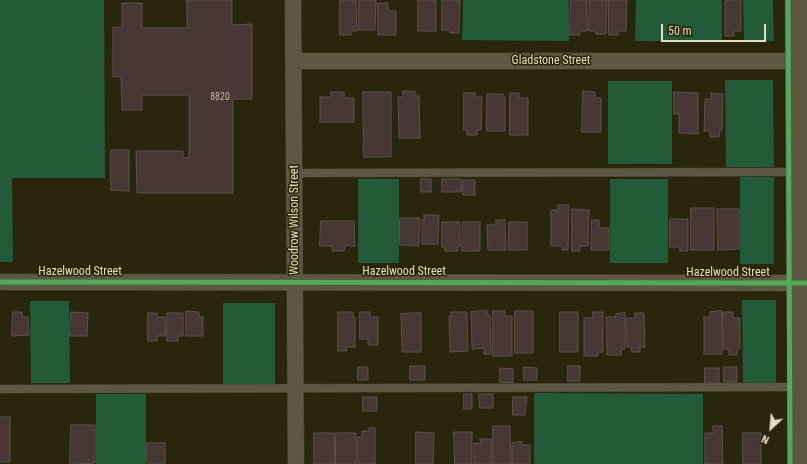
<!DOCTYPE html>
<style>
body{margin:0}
#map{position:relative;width:807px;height:464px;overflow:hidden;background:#2a260d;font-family:"Roboto Condensed",sans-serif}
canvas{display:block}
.north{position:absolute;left:751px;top:408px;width:40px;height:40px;-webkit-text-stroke:3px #2b2405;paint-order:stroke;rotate:206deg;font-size:11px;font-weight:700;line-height:16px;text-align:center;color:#e3dec0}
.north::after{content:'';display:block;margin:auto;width:14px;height:18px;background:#e3dec0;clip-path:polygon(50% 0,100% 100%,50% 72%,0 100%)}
.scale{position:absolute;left:661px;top:24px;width:105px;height:18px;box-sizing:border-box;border:2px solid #e3dec0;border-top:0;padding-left:5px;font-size:12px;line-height:14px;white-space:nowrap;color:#e3dec0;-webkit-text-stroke:3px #2b2405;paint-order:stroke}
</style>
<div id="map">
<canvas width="807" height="464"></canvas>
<div class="north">N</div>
<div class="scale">50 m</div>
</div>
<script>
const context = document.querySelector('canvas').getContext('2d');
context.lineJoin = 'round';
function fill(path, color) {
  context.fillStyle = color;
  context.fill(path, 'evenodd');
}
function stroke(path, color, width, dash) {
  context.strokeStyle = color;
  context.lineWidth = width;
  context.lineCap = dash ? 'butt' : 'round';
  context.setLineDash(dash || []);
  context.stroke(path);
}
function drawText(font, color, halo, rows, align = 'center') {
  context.font = font + ' "Roboto Condensed",sans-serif';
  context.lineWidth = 3;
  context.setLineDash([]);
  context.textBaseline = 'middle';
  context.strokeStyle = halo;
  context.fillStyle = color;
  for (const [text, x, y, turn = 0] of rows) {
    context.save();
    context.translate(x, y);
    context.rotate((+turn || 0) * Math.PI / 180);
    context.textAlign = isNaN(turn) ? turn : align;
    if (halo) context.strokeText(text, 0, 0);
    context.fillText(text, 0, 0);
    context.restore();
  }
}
fill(new Path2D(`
 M0 0H104L105 178H12L13 262H0Z
 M463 0H569V41L462 40Z
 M636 0H722V42L635 41Z
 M743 0H773L774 41 744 42Z
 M725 80H773L774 167H726Z
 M608 81H672V164H608Z
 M740 177H774V264H740Z
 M358 179H399V263H358Z
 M610 179H668V263H610Z
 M742 300H776V383H743Z
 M30 301H69L70 383H31Z
 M223 303H275V384H223Z
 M534 393 703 394V464H534Z
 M96 394H146V464H96Z`), '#225a3a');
const building = new Path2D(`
 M187 0H232V25L252 24V99H233V193H137L136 151H183V158H189V95H142V110H122L121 77H113V27H122V3H142V28H187Z
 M340 0H356L357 31H351V35H340Z
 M359 0H376L375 30H359Z
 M418 0H436V31H418Z
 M442 0H460L459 33H450V30H442Z
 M571 0H587V31H580V35H570Z
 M590 0H607L606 34H596V31H589Z
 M609 0H627L626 31H618V35H609Z
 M733 0H741V31H734V36H725V1Z
 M378 3H388V10L396 11V35H378Z
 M403 91H415V96H419L420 138H399L398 97H403Z
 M583 91 595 92V98H601V132H582Z
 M331 92H344V98H354V122H320V97H331Z
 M363 92H391V157H364Z
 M674 92 698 93V134L679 133V114H674Z
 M464 93H475V97H482L481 130H477V135H467V130H464Z
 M510 93H519V98H528V135H510Z
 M711 93 723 94 722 130H720L719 137H710V131H704L705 99H711Z
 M487 94H503V97H505V131H487Z
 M111 150H129V191L111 190Z
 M421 179H431V192H421Z
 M442 179H461V192H442Z
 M463 180H475V195H463Z
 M558 205H569L568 250H562V246H551V210H558Z
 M691 208H714V250H691Z
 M572 209 589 210 588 246H580V251H572Z
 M717 209H739V249L718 250Z
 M424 215H439L438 244H422V220H424Z
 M400 218H420L419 246 400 245Z
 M670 219H688V251H680V247H670Z
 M496 220H505L506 250H488L487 225H496Z
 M592 220H599V228H609V250H591Z
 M321 221H354L355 246H345L344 251H332V246H320Z
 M442 222H460V246H458V251H445L444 247H442Z
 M463 222H480V251H462Z
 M509 222H527V250H509Z
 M186 311 199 312V317H203V336H186Z
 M487 311V315H490L491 354H484V348L472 349 471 312Z
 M493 311H505V316H512V356H493Z
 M515 311H533V353H515Z
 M722 311V354H704V317H710V312Z
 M13 312H22L23 317H28L29 335 12 336Z
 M71 312 88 313 87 336H70Z
 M338 312H353V317H355V347H346L347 351H338Z
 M360 312H370V317H378V345H368V339H360Z
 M451 312H467L468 351 450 352 449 316H451Z
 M560 312H578V352H560Z
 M593 312H603V352H598V356H584V318H593Z
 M723 312H733V318H740V349H737V355H729V349H724Z
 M148 313H157V317H165V336H157V341H148Z
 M167 313H183V336H178V341H167Z
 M421 313V352H402L401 314Z
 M625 313V349L621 350V355H607L606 317H616V314Z
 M635 313H644L645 347H640V352H632L631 347H627L626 318H635Z
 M410 366H425V380H410Z
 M568 366H580V381H568Z
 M358 367H368V380H358Z
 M524 367 537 368V380H524Z
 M724 367H737V382H724Z
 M500 368 513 369V383L500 382Z
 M705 368H719V383H705Z
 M464 394H472V409H464Z
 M479 394H493V408H480Z
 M363 397H377V411H363Z
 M513 397H527L525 415H513Z
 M0 417H10V462H0Z
 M71 425H95V463L78 464V463H70Z
 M493 426H510L511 464H493Z
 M713 426H722L723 464H705V433H713Z
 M369 428H375V464H358L357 437H362V431H369Z
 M416 432 434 433 433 464H416Z
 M454 432H472V464H455Z
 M314 433H334L335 464H314Z
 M336 433H356V464H336Z
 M743 433H761V464H743Z
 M480 439H491V464H474V443H481Z
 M522 442V445H530V464H512V443Z
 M147 443H165V464H149L147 462Z`);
fill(building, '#473836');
stroke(building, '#5d514d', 1);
const lane = new Path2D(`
 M295 173 796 172
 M0 389 797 387`);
const street = new Path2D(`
 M293 0 296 464
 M294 61H796L805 65
 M0 282 807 283`);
const secondary = new Path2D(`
 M796 0 799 464`);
stroke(lane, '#45412f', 9);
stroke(street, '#45412f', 17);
stroke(secondary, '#45412f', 23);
stroke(lane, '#5c5844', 8);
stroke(street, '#5c5844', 16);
stroke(secondary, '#5a5640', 22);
stroke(new Path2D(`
 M788 0 790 464
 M0 282 807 283`), '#51ab58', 5);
drawText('10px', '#bcb49e', null, [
 ["8820",220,97]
]);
drawText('12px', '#e3dec0', '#2b2405', [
 ["Gladstone Street",551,61],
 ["Woodrow Wilson Street",295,220,-90],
 ["Hazelwood Street",80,272],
 ["Hazelwood Street",404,272],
 ["Hazelwood Street",728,273]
]);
</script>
